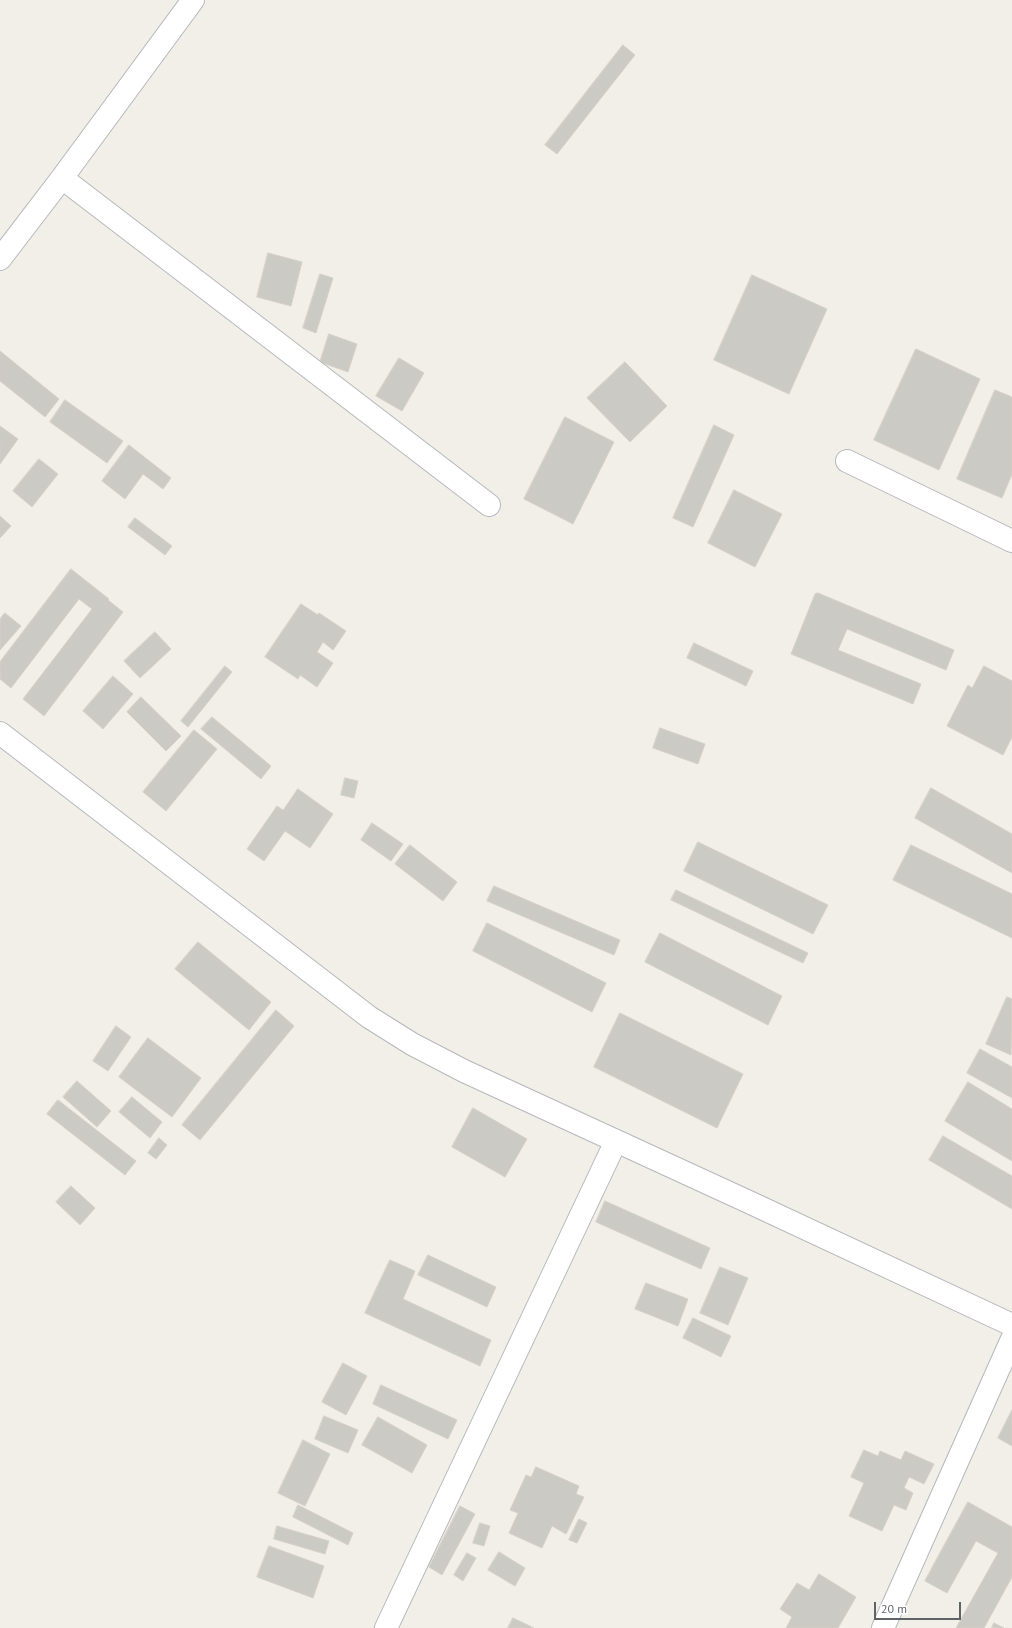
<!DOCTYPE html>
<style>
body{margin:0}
#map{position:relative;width:1012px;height:1628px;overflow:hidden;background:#f1efe8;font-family:"PT Sans",sans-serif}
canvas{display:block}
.scale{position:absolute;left:874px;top:1602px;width:87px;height:18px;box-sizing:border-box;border:2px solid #5f6368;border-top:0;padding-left:5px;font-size:12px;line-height:14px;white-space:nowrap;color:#5f6368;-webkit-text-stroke:3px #fff;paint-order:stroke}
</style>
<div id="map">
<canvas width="1012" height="1628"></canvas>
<div class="scale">20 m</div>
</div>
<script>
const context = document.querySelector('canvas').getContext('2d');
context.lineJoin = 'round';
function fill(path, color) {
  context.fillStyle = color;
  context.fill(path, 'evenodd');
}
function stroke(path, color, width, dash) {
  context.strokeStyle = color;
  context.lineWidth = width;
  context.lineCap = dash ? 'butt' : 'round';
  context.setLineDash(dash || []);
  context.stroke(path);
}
const building = new Path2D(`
 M623 45 635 55 557 154 545 145Z
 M268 253 302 262 291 306 257 297Z
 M320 274 333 278 316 333 303 328Z
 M752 275 827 309 789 394 714 360Z
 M329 334 357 344 348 372 320 362Z
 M916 349 980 379 939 470 874 440Z
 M0 351 59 399 45 417 0 381Z
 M399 358 424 373 402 411 376 396Z
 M625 362 667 406 630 442 587 398Z
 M995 390 1012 397V474L1002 498 957 479Z
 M65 400 123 441 107 463 50 422Z
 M565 417 614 442 573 524 524 499Z
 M714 425 734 435 693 527 673 518Z
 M0 426 18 439 0 464Z
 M129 445 171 478 163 489 143 474 125 499 102 481Z
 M39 459 58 474 32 507 13 491Z
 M734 490 782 514 755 567 708 543Z
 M0 516 11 526 0 538Z
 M135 518 172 546 165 555 128 527Z
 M71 569 109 599 108 600 123 612 44 716 23 699 92 609 79 599 11 688 0 679V662Z
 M818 593 954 650 946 670 847 629 838 650 921 684 913 704 791 654 815 594Z
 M301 604 318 615 319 613 346 631 333 650 323 642 317 652 333 663 317 687 300 675 298 679 265 657Z
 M5 613 21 626 0 650V619Z
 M155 632 171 649 140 678 124 661Z
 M694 643 753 671 746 686 687 658Z
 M225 666 232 672 188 727 181 721Z
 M984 666 1012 681V737L1003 755 947 726 968 685 972 688Z
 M113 676 133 694 103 729 83 711Z
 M141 697 181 736 166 751 127 712Z
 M212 717 271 766 261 779 201 729Z
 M660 728 705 744 698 764 653 748Z
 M194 730 217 749 166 811 143 792Z
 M345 778 358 781 354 798 341 795Z
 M931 788 1012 834V873L915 818Z
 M298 789 333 814 310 848 285 831 264 861 247 849 277 806 283 810Z
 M372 823 403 844 391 861 361 840Z
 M698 842 828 905 813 934 684 871Z
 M410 845 457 882 443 901 395 864Z
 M911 845 1012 894V938L893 880Z
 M494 886 620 940 614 955 487 901Z
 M676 890 808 953 803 963 671 900Z
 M487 923 606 983 592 1012 473 951Z
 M660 933 782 996 768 1025 645 962Z
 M198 942 271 1002 249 1030 175 969Z
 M1007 997 1012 999 1011 1055 986 1044Z
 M276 1010 294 1026 200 1140 182 1125Z
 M620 1013 743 1074 717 1128 594 1067Z
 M116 1026 131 1037 108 1071 93 1061Z
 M148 1038 201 1078 172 1117 119 1077Z
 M980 1049 1012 1067V1098L967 1073Z
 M77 1081 111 1111 97 1127 63 1097Z
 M968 1082 1012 1109V1161L945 1121Z
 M132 1097 162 1122 150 1138 119 1112Z
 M58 1100 136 1161 125 1175 47 1114Z
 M473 1108 527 1139 505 1177 452 1147Z
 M943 1136 1012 1176V1209L929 1160Z
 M159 1138 167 1145 156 1159 148 1153Z
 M71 1186 95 1208 80 1225 56 1202Z
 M605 1201 710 1248 701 1269 596 1222Z
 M428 1255 496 1287 487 1307 418 1275Z
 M390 1260 415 1271 403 1299 491 1340 480 1366 365 1313Z
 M720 1267 748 1278 728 1325 700 1313Z
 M646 1283 688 1299 678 1326 635 1309Z
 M693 1318 731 1336 721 1357 683 1338Z
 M343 1363 367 1376 346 1415 322 1402Z
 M381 1385 457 1420 448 1439 373 1404Z
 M1012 1410V1446L998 1438Z
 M324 1416 358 1430 348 1453 315 1439Z
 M378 1417 427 1445 412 1473 362 1445Z
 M303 1440 330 1454 305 1506 278 1493Z
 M864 1450 878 1456 880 1451 901 1460 905 1451 934 1464 924 1484 909 1477 904 1488 913 1493 906 1510 894 1505 882 1531 849 1516 864 1483 851 1477Z
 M536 1467 579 1486 576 1494 584 1497 566 1534 552 1526 542 1548 509 1533 518 1513 510 1510 526 1475 531 1477Z
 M968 1502 1012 1527V1577L984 1628H956L998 1553 976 1541 947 1593 925 1581Z
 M298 1505 353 1533 348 1545 293 1517Z
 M460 1506 475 1514 442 1575 429 1567Z
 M579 1519 587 1523 577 1543 569 1540Z
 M480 1523 490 1526 484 1546 473 1543Z
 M277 1526 329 1541 325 1554 274 1539Z
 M269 1546 324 1566 313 1598 257 1577Z
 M499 1552 525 1568 515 1586 488 1570Z
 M467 1553 476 1558 463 1581 454 1575Z
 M819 1574 856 1597 838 1628H786L792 1617 780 1609 797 1583 809 1590Z
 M513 1618 534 1628H508Z
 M994 1623 1004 1628H992Z`);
fill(building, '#cccac5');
stroke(building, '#d6d1c6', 1);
const minor = new Path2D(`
 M62 178 489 505
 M0 259 62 178 193 0
 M847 461 1012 541
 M0 733 369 1017 412 1044 464 1071 751 1203 1012 1325
 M386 1628 616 1141
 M883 1628 1012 1339`);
stroke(minor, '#b5b8bc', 24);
stroke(minor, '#fff', 22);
</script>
